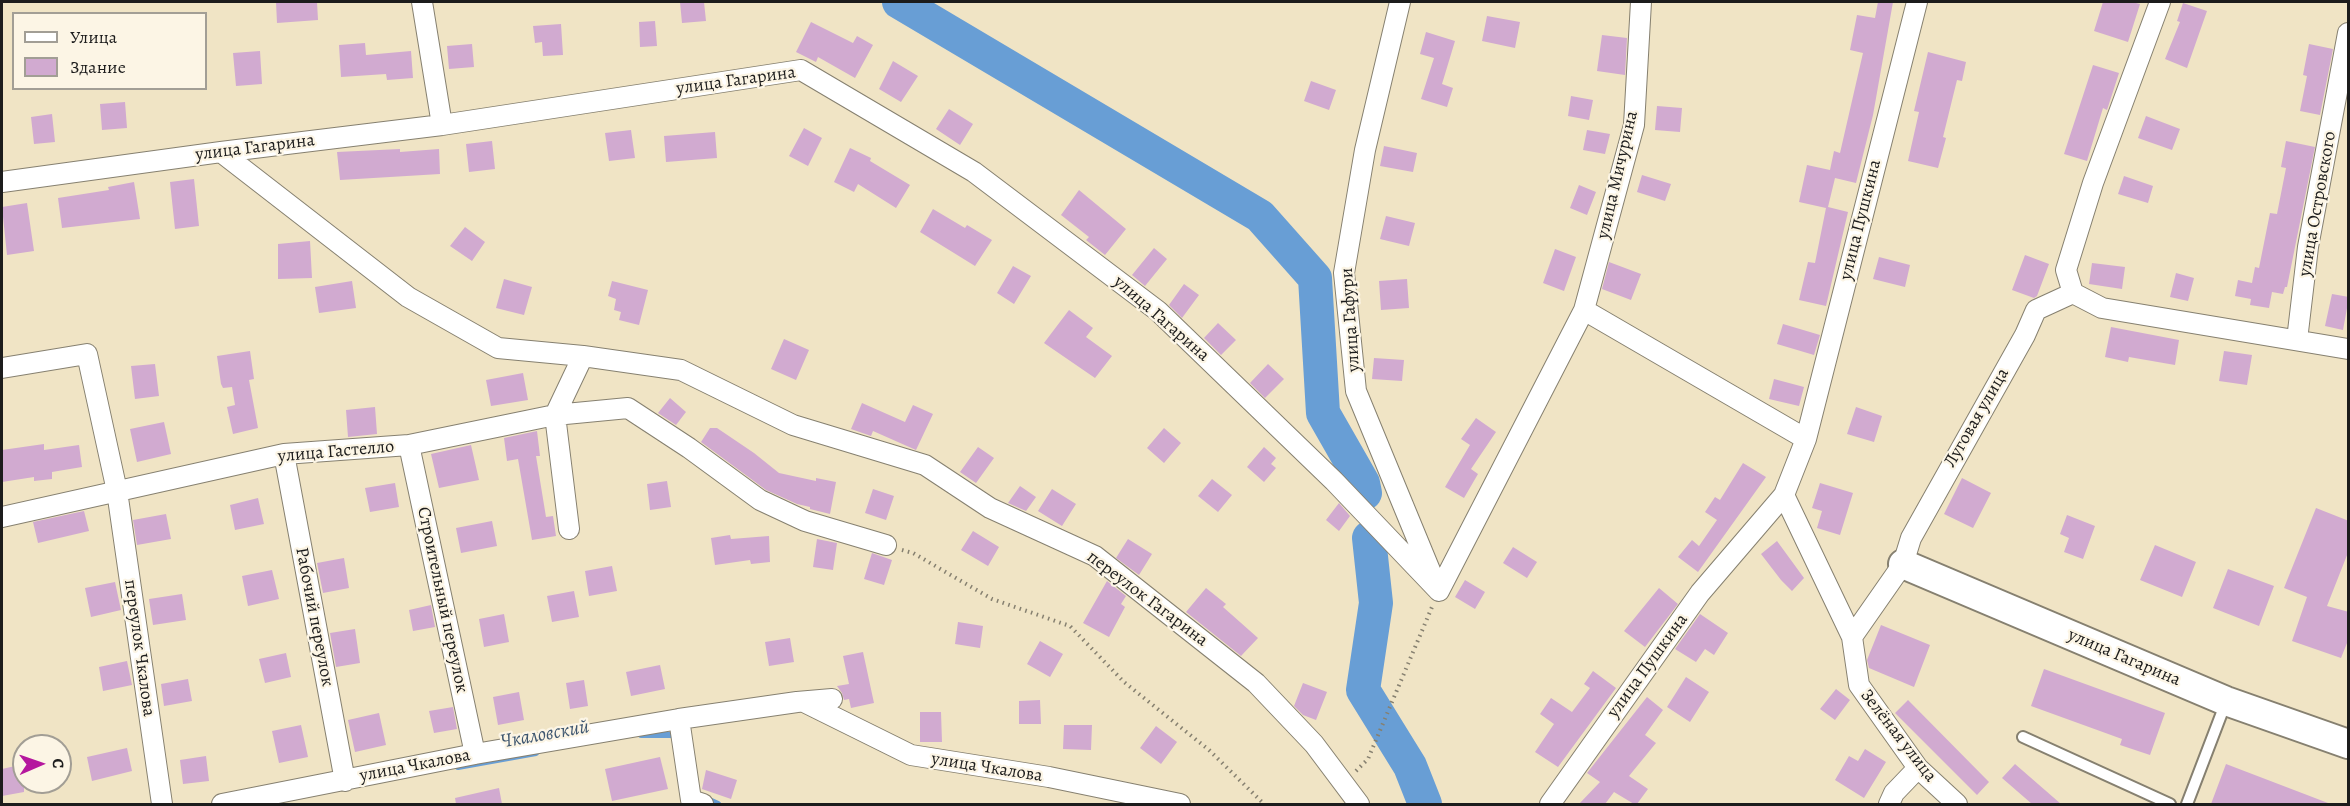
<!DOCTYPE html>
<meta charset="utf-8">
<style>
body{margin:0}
#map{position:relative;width:2350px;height:806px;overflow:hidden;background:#f0e4c5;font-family:Alegreya,serif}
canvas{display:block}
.frame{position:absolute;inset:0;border:3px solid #1c1c1c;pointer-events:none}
.legend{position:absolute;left:12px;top:12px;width:195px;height:78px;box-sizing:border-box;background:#fcf5e5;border:2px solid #a29e95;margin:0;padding:8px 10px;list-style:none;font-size:18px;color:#1c1c1c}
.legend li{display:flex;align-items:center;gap:12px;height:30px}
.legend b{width:30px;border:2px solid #a29e95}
.north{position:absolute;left:12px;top:734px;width:60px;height:60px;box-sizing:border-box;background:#fcf5e5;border:2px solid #a29e95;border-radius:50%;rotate:88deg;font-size:16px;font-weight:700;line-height:24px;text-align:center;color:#1c1c1c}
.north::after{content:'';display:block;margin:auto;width:21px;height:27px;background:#b5179e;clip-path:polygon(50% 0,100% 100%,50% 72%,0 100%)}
</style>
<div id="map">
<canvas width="2350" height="806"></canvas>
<div class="frame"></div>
<ul class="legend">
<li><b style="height:8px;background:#fff"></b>Улица</li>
<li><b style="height:16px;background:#d1aad0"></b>Здание</li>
</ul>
<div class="north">С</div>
</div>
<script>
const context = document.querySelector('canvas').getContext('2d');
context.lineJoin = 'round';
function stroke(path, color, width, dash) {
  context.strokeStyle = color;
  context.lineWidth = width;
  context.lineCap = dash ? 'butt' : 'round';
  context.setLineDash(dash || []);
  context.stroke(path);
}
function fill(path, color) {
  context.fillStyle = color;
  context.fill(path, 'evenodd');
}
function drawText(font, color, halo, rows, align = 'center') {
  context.font = font + ' Alegreya,serif';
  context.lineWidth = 4.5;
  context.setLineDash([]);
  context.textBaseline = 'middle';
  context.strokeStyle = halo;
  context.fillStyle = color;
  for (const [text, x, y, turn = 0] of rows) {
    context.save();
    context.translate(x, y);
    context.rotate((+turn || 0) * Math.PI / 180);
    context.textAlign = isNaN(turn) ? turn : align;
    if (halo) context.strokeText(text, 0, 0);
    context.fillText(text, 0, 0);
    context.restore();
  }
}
stroke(new Path2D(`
 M641 735H672L676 740
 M458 767 536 753
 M707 799 718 804`), '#689ed5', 6);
stroke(new Path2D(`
 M899 2 1260 216 1315 278 1323 413 1363 483 1365 493
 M1369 538 1376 603 1363 690 1410 766 1425 804`), '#689ed5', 34);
fill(new Path2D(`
 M276 2H317L318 20 277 23Z
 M680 2H704L706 21 682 23Z
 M1878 2H1893L1873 115 1856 183 1835 178 1828 207 1848 212 1826 306 1799 300 1808 262 1815 263 1826 208 1799 202 1807 165 1830 170 1834 151 1840 153 1863 53 1850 50 1857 15 1875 18Z
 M2103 2H2132L2140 4 2128 42 2094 31Z
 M2183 3 2207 11 2187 68 2165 59 2180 22 2177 21Z
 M1487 16 1520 22 1515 48 1482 41Z
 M655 21 657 46 640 47 639 22Z
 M811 22 853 43 857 36 873 45 855 78 818 57 816 62 796 52Z
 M561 24 563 55 543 56 542 42 535 43 533 26Z
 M1426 32 1455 41 1442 84 1453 88 1447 107 1421 99 1434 58 1420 54Z
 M1602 35 1627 38 1625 75 1597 71Z
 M365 43 366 55 411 51 413 78 387 80 386 74 341 77 339 45Z
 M472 44 474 67 449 69 447 46Z
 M2309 44 2333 49 2320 115 2300 111 2307 76 2303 75Z
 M260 51 262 84 236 86 233 53Z
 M1928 52 1966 62 1962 81 1957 80 1943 137 1946 138 1938 168 1908 161 1919 112 1914 111Z
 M893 61 918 76 901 102 879 89Z
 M2093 65 2119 73 2107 110 2103 108 2087 161 2064 154Z
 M1311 81 1336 90 1329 110 1304 101Z
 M1571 96 1593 100 1589 120 1568 116Z
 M125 102 127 128 102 130 100 104Z
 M1657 106 1682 108 1680 132 1655 130Z
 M949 109 973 124 960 145 936 129Z
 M52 114 55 142 34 144 31 117Z
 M2146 116 2180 129 2172 150 2138 138Z
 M804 128 822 138 808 166 789 156Z
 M631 130 635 158 609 161 605 133Z
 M1587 130 1610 134 1605 154 1583 150Z
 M715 132 717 158 666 162 664 136Z
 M492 141 495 169 469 172 466 144Z
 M2286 141 2315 147 2287 287H2285L2283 294 2272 292 2269 308 2250 305 2251 299 2235 296 2238 280 2252 283 2255 267 2259 268 2270 213 2277 214 2286 168 2281 167Z
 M1384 146 1417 153 1413 172 1380 166Z
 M850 148 871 158 870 161 910 185 896 208 858 184 854 192 834 182Z
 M400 149V152L439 149 440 174 340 180 337 152Z
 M1642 175 1671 184 1665 201 1637 192Z
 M2124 176 2153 186 2148 203 2118 194Z
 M194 179 199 226 175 229 170 182Z
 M134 182 140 219 62 228 58 198 109 190 108 187Z
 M1579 185 1596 192 1587 215 1570 208Z
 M1079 190 1126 229 1105 255 1086 240 1089 237 1061 215Z
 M27 203 34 251 7 255 2 207Z
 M933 209 965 228 967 225 992 240 975 266 920 232Z
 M1386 216 1415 223 1409 246 1380 239Z
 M465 227 485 242 472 261 450 246Z
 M310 241 312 278 278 279V244Z
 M1154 248 1167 259 1145 286 1132 275Z
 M1555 249 1576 257 1564 291 1543 283Z
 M2025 255 2049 264 2037 296 2034 298 2012 290Z
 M1879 257 1910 265 1905 287 1873 279Z
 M1609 262 1641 274 1631 300 1602 289Z
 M2092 263 2125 267 2122 289 2089 284Z
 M1013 266 1031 276 1014 304 997 293Z
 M2176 273 2194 278 2188 301 2170 297Z
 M504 279 532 287 524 315 496 308Z
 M1407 279 1409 308 1381 310 1379 281Z
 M352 281 356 308 319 313 315 287Z
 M612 281 648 290 639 325 619 320 621 312 614 310 616 299 608 296Z
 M1184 284 1199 295 1182 318 1169 305Z
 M2332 294 2349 297 2343 330 2325 326Z
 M1069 310 1093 328 1086 337 1112 356 1095 378 1044 343Z
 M1218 323 1236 340 1221 355 1204 338Z
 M1783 324 1820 335 1814 355 1777 344Z
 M2111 327 2179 340 2175 365 2129 357 2128 362 2105 357Z
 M784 339 809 350 796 380 771 369Z
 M250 351 254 379 249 380 258 428 233 434 227 407 235 405 232 387 223 388 221 384 217 356Z
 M2224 351 2252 355 2247 385 2219 381Z
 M1374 358 1404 360 1402 381 1372 379Z
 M155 364 159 396 135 399 131 366Z
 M1268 364 1284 379 1265 398 1250 383Z
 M523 373 528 400 491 406 486 380Z
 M1774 379 1804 387 1799 406 1769 399Z
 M670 398 686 412 676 425 658 413Z
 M862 403 905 422 913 405 933 414 916 450 873 431 871 436 851 429Z
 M375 407 377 434 348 437 346 410Z
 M1856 407 1882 416 1874 442 1847 434Z
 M1476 418 1496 432 1471 469 1478 474 1464 498 1445 487 1470 445 1461 439Z
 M164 422 171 454 137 462 130 429Z
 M710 428H717L754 453 779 473 816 481V478L836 482 830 514 810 509V507L797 504 766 490 701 442Z
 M1164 428 1181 443 1164 463 1147 448Z
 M537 431 540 456H536L546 517 553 516 556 536 532 540 518 459 507 461 504 438Z
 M44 444V450L79 445 82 467 52 472V479L34 481V477L2 482V450Z
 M471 445 479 480 439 488 431 454Z
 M978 447 994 458 976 483 960 472Z
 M1264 447 1276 458 1271 464 1276 468 1264 482 1247 467Z
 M1743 463 1766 477 1698 572 1678 557 1692 540 1699 546 1717 520 1705 512 1715 497 1720 500Z
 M1962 478 1991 493 1973 528 1944 514Z
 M1212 479 1232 495 1218 512 1198 496Z
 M667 481 671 507 650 510 647 484Z
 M395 483 399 507 370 512 365 488Z
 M1820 483 1853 493 1840 535 1817 528 1822 511 1812 508Z
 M1020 486 1036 497 1026 511 1008 503Z
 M873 489 894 496 886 520 865 513Z
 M1052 489 1076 504 1062 526 1038 511Z
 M258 498 264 524 235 530 230 505Z
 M1339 503 1350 516 1339 531 1326 520Z
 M2316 508 2349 521V550L2327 606 2349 612V638L2341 658 2292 641 2307 597 2284 588Z
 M84 511 89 531 38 543 33 522Z
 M166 514 171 539 137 545 133 520Z
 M2067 515 2095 526 2083 559 2064 552 2069 538 2060 534Z
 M492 521 497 546 461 553 456 528Z
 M973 531 999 547 988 566 961 550Z
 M730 535 731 539 769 536 770 562 751 564 750 560 715 565 711 538Z
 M817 539 837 543 833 570 813 567Z
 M1128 539 1152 554 1139 575 1116 558Z
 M1777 541 1804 578 1792 591 1781 580 1761 554Z
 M2155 545 2196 562 2182 597 2140 580Z
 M1513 547 1537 562 1527 578 1503 563Z
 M872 553 892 560 884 585 864 579Z
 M344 558 349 588 323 593 317 563Z
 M612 566 617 591 589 596 585 571Z
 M2228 569 2274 586 2259 626 2213 608Z
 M272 570 279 599 248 606 242 576Z
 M1465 580 1485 592 1475 609 1455 597Z
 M1107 581 1126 596 1121 604 1125 607 1109 637 1083 623Z
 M115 582 121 610 91 617 85 588Z
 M1206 588 1226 604 1223 607 1258 638 1241 656 1186 612Z
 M1659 588 1678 604 1645 647 1624 631Z
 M574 591 579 617 552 622 547 596Z
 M182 594 186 620 153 625 149 599Z
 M431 605 435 627 413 631 409 610Z
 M504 614 509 642 484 647 479 619Z
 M1700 614 1728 633 1714 655 1705 649 1696 662 1675 649Z
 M958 622 983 626 980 648 955 644Z
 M1881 625 1930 645 1914 687 1869 668 1867 660Z
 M355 629 360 663 336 667 330 633Z
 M790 638 794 662 769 666 765 642Z
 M1040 641 1063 654 1050 677 1027 664Z
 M863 652 874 703 851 708 849 699 844 700 842 693 837 686 849 684 843 656Z
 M286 653 291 677 265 683 259 659Z
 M127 661 132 685 103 691 99 667Z
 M660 665 665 689 631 696 626 672Z
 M2044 669 2165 713 2150 755 2120 745 2122 739 2031 706Z
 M1593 671 1616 688 1558 767 1535 752 1554 724 1540 714 1551 698 1572 712 1590 688 1584 684Z
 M1686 677 1709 692 1690 722 1667 707Z
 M188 679 192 701 164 706 161 684Z
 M584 680 588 706 570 709 566 683Z
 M1303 683 1327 692 1316 720 1303 715 1294 706Z
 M1836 689 1850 700 1835 720 1820 709Z
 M519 692 524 720 498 725 493 697Z
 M1647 697 1663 710 1645 735 1656 743 1629 776 1648 789 1637 804H1634L1614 792 1605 804H1579L1600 782 1587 773Z
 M1040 700 1041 724H1019V701Z
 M1908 700 1989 782 1977 795 1895 713Z
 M453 707 457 729 434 733 429 711Z
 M920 712H941L942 742H920Z
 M379 713 386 745 355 752 348 720Z
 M301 725 308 757 279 763 272 731Z
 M1064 725H1092L1091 750 1063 749Z
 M1156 726 1177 742 1161 764 1140 748Z
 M127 748 132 771 92 781 87 757Z
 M1865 749 1886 762 1864 798 1835 780 1849 756 1858 761Z
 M206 756 209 781 183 784 180 760Z
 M660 757 668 789 612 801 605 769Z
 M24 764V792L2 796V769Z
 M2015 764 2061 804H2032L2002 778Z
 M2226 764 2328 803V804H2211Z
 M706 770 737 780 731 799 702 789Z
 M499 788 502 804H456L455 798Z`), '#d1aad0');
const lane = new Path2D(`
 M2023 737 2170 804
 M2187 804 2226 702`);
const street = new Path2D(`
 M422 2 442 125
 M1400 2 1365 150 1344 273 1356 391 1434 580
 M221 152 408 297 498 348 583 356 681 370 793 425 925 465 990 508 1095 556 1256 683 1314 744 1359 804
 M2 182 221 152 442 125 801 70 974 172 1158 311 1334 481 1439 591 1584 310 1634 125 1641 2
 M2073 293 2102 308 2348 349
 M1584 310 1806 439 1917 2
 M2297 340 2308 247 2348 33
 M2 368 87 354 117 491 162 804
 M409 445 475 754
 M284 454 345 781
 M1784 495 1852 637 1859 685 1918 768 1957 804
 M2 517 284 454 409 445 555 415 583 356
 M569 529 555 415 628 408 689 448 760 500 805 521 886 545
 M1852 637 1903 564 1911 538 2025 335 2036 310 2073 293 2066 270 2093 183 2160 2
 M804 702 911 755 1049 777 1180 804
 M679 719 691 800 703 804
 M222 804 475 754 679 719 797 702 832 699
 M1550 804 1700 593 1784 495 1806 439
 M1889 804 1894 793 1918 768`);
const secondary = new Path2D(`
 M1903 564 2226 701 2348 744`);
stroke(lane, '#868070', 14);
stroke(street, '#868070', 22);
stroke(secondary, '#868070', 32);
stroke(new Path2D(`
 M902 550 913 553 992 599 1070 626 1124 682 1209 750 1264 804
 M1356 771 1368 759 1432 607`), '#868070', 4, [1.5, 4.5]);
stroke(lane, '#fff', 10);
stroke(street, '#fff', 20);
stroke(secondary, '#fff', 28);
drawText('18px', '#1c1c1c', '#fcf5e5', [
 ["улица Гагарина",736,81,-8],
 ["улица Гагарина",255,148,-7],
 ["улица Мичурина",1618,175,-77],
 ["улица Островского",2318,204,-80],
 ["улица Пушкина",1861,220,-76],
 ["улица Гагарина",1161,319,41],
 ["улица Гафури",1351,320,-94],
 ["Луговая улица",1977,418,-60],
 ["улица Гастелло",336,452,-5],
 ["переулок Гагарина",1147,599,37],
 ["Строительный переулок",442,600,78],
 ["Рабочий переулок",314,617,79],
 ["переулок Чкалова",139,648,82],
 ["улица Гагарина",2124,658,23],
 ["улица Пушкина",1648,666,-54],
 ["Зелёная улица",1898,736,52],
 ["улица Чкалова",415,766,-11],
 ["улица Чкалова",987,768,9]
]);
drawText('italic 20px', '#3e566f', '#fcf5e5', [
 ["Чкаловский",545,735,-10]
]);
</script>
